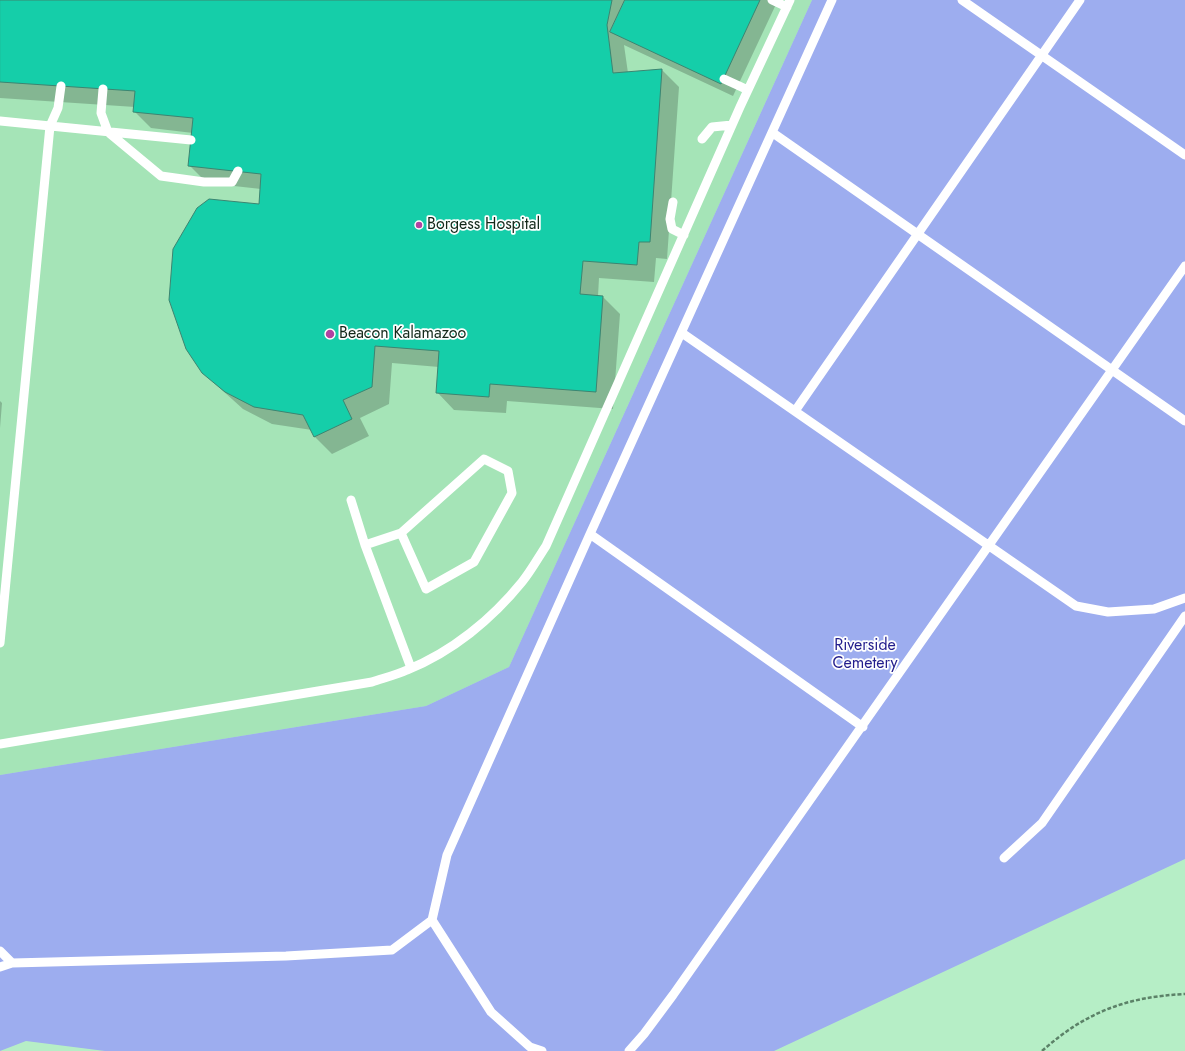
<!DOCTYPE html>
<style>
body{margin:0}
canvas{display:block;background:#b6eec6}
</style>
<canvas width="1185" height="1051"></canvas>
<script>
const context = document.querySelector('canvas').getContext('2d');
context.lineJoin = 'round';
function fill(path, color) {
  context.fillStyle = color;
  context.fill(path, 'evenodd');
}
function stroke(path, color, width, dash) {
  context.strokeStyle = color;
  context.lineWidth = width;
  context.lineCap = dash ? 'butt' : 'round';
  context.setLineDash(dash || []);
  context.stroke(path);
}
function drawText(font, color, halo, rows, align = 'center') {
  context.font = font + ' Jost,sans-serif';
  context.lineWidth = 3.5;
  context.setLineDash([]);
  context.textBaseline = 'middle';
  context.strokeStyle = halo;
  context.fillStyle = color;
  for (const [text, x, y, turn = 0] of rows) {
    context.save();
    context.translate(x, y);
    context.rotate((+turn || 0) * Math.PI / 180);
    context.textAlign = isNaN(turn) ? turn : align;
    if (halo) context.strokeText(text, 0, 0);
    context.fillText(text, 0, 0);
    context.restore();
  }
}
fill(new Path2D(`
 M0 0H812L509 667 426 706 0 775Z`), '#a5e4b7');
fill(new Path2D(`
 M812 0H1185V859L774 1051H105L26 1041 0 1051V775L426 706 509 667Z`), '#9dadef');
fill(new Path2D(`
 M0 0H778L733 96 624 45 628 73 662 70 679 87 667 259 656 258 654 282 599 278 598 296 603 297 620 314 613 409 507 401 506 413 454 410 437 392 439 367 392 363 389 404 360 418 369 436 332 454 315 437 312 430 272 424 243 409 202 372 259 205 261 189 207 183 190 166 193 133 151 128 134 111 135 107 0 98Z
 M0 401 2 403 0 428Z`), '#0003');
const building = new Path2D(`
 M0 0H612L607 25 613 73 662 69 650 242H639L637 265 583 261 580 294 603 296 596 392 490 384 489 397 436 393 439 351 375 346 372 387 343 400 352 419 314 437 303 415 254 407 225 392 202 373 186 349 169 300 173 249 197 208 209 199 259 204 261 174 188 166 193 118 133 112 135 91 0 82Z
 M625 0H760L721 84 610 32Z`);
fill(building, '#15cea9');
stroke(building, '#3c8571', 1);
stroke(new Path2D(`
 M1042 1051C1086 1012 1126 997 1185 994`), '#5c8268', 2.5, [4, 2]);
stroke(new Path2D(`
 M772 0 787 7
 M962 0 1185 155
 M724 79 748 90
 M103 89 101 113 108 132 161 176 204 182H232L238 171
 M0 121 191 140
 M773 133 1185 421
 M702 139 712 127 732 125
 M673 202 670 219 672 229 684 235
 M682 333 1076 606 1108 612 1154 609 1185 598
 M795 411 1080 0
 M351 500 365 545 411 668
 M590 534 863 727
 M365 545 401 533 484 459 508 471 512 493 474 562 426 589 401 533
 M0 643 50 126 58 108 61 86
 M0 744 372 682C384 678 396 675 407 670 452 652 492 619 522 582 531 571 538 558 546 546L740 107 790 0
 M1004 858 1042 823 1185 616
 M432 920 491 1012 530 1047 542 1051
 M0 951 12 963
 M0 967 12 963 286 956 392 950 432 920 447 855 590 534 832 0
 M629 1051 644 1034 673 995 1185 266`), '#fff', 9);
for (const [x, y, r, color] of [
 [419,225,4,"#b043a1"],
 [330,334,5,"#b043a1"]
]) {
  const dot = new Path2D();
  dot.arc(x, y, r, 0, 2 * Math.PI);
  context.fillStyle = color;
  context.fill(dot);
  stroke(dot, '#fff', 1.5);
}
drawText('16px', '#122819', '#fff', [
 ["Borgess Hospital",427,225],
 ["Beacon Kalamazoo",339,334]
], 'left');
drawText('16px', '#221d8c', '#fff', [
 ["Riverside",865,646],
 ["Cemetery",865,664]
]);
</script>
